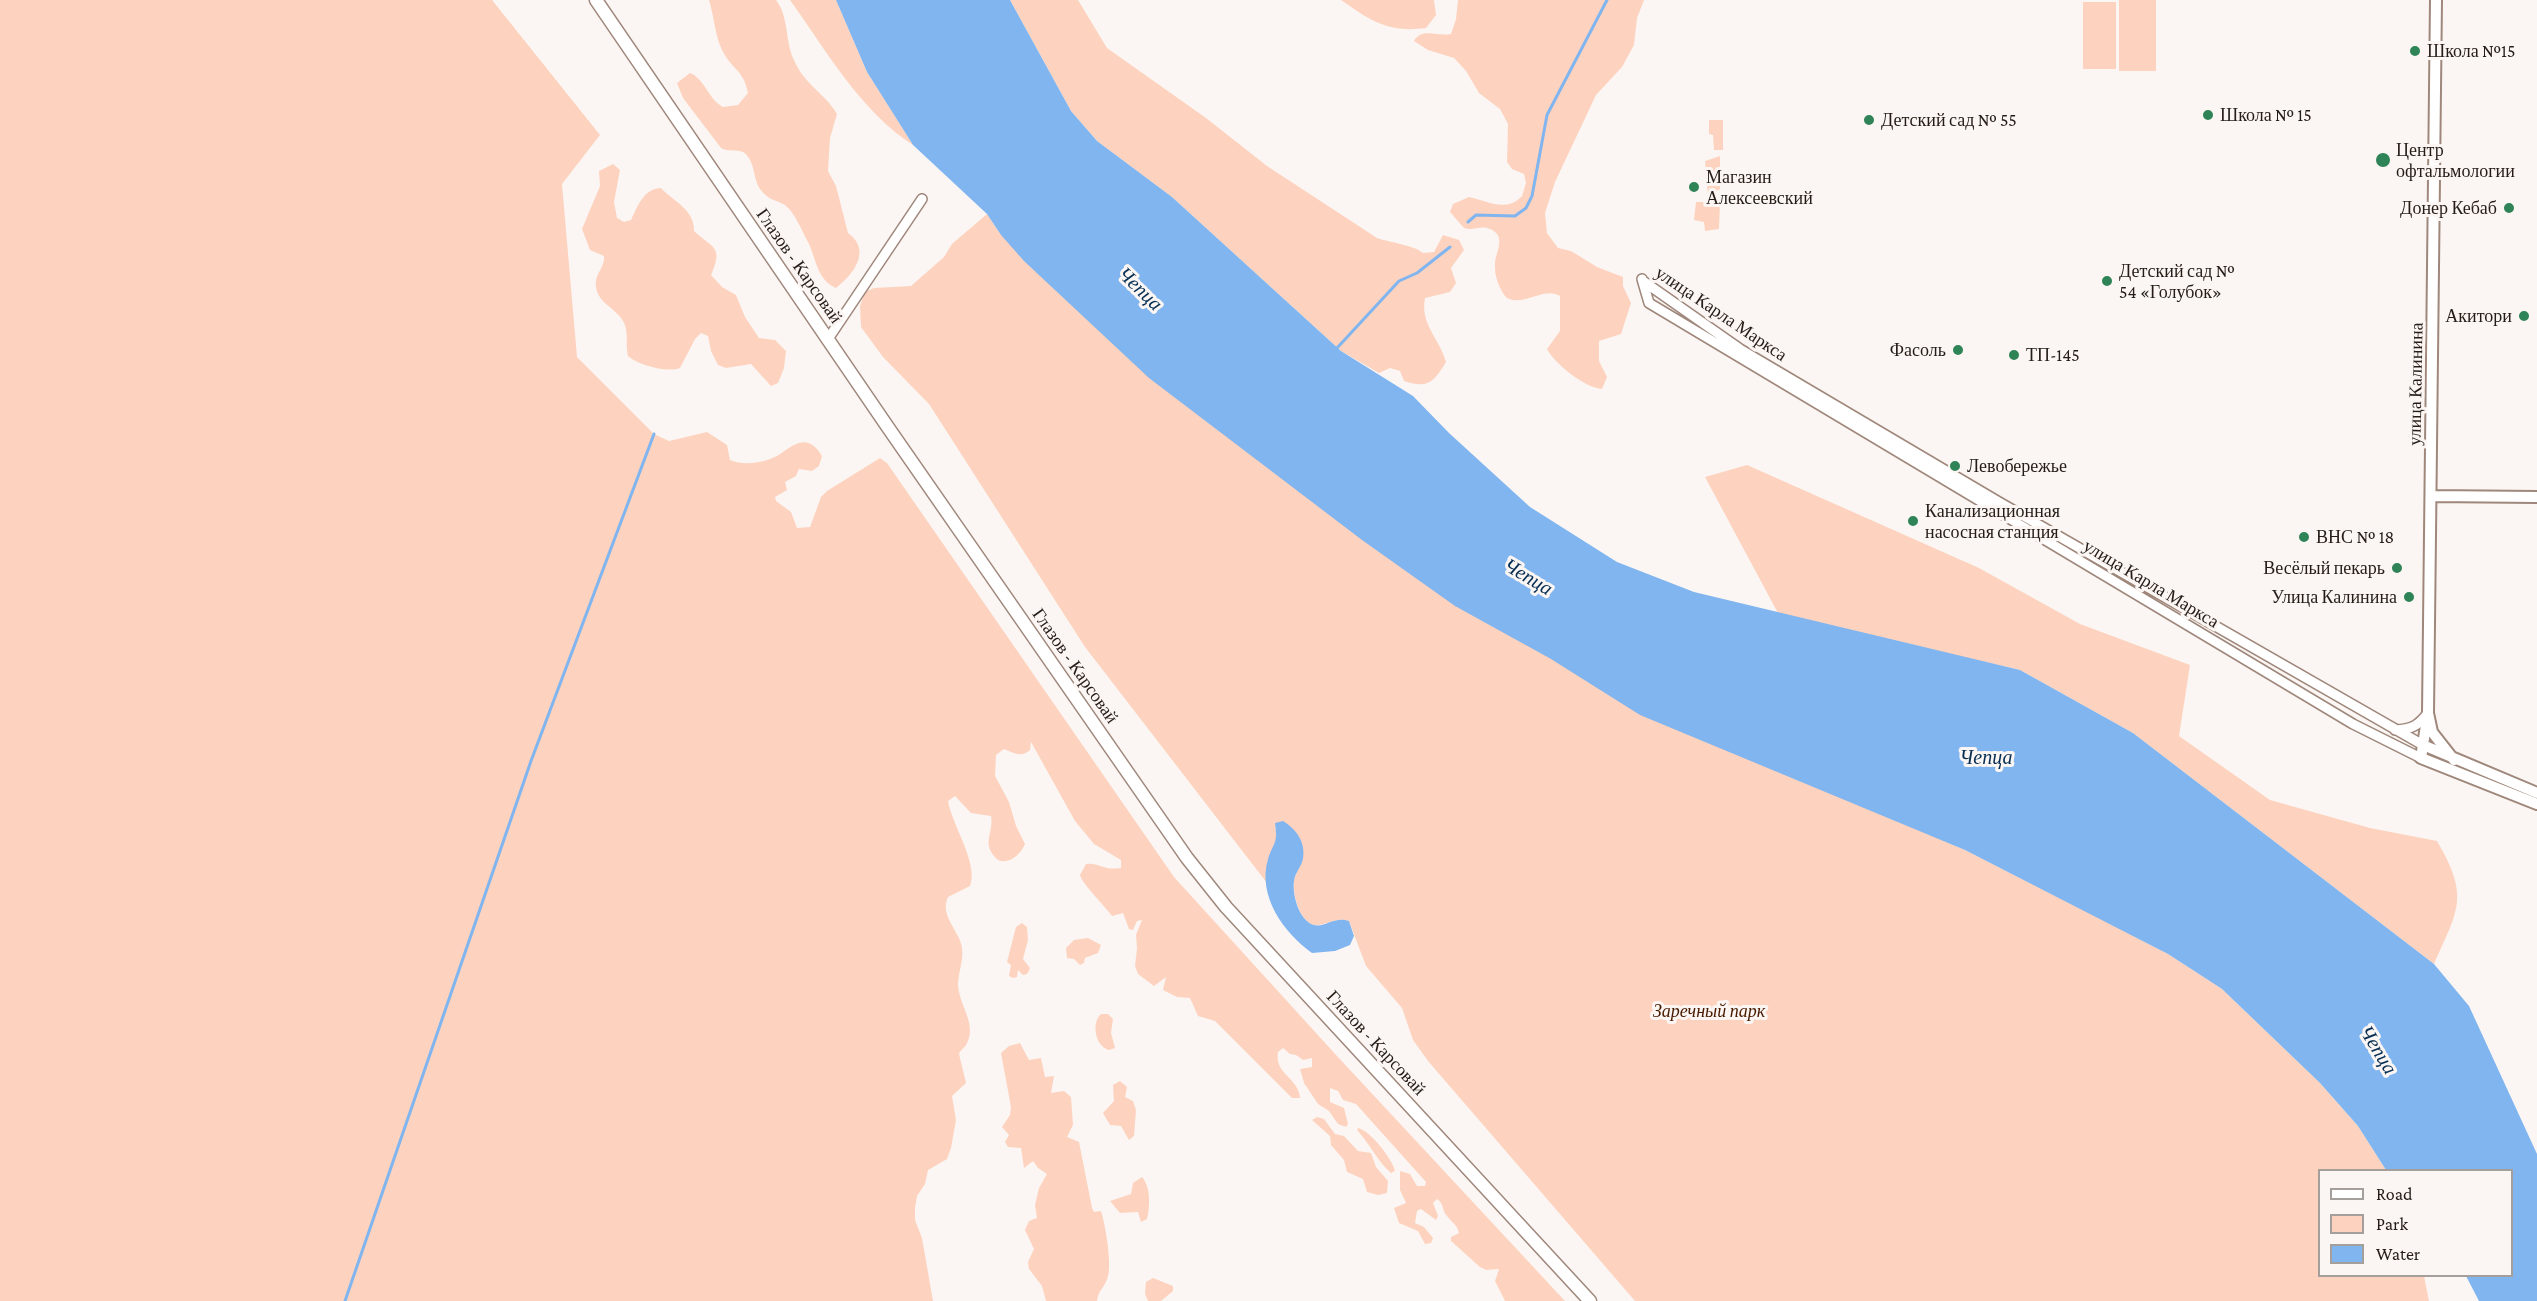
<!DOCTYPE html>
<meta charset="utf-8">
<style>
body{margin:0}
#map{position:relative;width:2537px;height:1301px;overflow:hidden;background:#fbf6f3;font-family:"Crimson Pro",serif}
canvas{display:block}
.legend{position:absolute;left:2318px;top:1169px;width:195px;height:108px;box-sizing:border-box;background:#fbf6f3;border:2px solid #a59f9b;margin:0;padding:8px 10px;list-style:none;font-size:18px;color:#251c17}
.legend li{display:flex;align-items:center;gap:12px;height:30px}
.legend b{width:30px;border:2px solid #a59f9b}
</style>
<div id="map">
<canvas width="2537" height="1301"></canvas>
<ul class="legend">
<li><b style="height:8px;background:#fff"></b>Road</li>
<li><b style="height:16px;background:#fdd3bf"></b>Park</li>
<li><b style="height:16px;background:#80b5ef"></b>Water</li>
</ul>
</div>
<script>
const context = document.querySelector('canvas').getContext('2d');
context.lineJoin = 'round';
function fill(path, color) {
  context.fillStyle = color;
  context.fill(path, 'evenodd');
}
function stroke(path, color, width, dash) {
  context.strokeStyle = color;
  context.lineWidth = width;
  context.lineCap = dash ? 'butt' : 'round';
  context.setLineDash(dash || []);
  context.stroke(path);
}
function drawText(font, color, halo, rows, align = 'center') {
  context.font = font + ' "Crimson Pro",serif';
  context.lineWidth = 6;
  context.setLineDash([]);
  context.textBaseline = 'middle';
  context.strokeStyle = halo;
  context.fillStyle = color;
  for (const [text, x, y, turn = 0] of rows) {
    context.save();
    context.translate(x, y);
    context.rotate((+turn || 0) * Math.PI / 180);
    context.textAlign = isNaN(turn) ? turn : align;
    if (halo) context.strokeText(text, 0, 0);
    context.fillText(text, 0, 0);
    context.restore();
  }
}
fill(new Path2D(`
 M0 0H492L600 135 562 184 577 357 654 434 669 441 707 432 727 445 730 460C744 466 763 463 777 456 793 446 807 431 822 456L819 466 812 471 799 469 796 476 785 482 787 490 775 497 776 501 791 512 797 528 810 527 821 497 827 491 880 458 887 463 1174 877 1337 1056 1565 1301H1505L1495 1281 1499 1269 1486 1270 1480 1267 1451 1241V1237L1459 1233C1457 1224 1452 1223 1447 1216 1441 1210 1445 1204 1437 1199L1433 1203 1438 1216 1436 1220 1421 1209 1417 1211 1415 1223 1424 1227 1433 1238 1431 1243 1425 1244 1418 1231 1399 1223 1394 1208 1406 1203 1400 1190V1171L1410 1174 1417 1186H1425L1426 1182 1356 1104 1343 1100 1338 1091 1330 1088V1102L1344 1108 1348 1124 1346 1127 1338 1124 1329 1111 1318 1104 1304 1083 1300 1069 1312 1067V1058L1303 1060 1296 1055 1290 1054 1283 1048 1278 1052C1274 1074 1299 1078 1300 1098H1292L1215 1021 1198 1016 1190 998 1177 997 1163 990 1166 977 1154 986 1138 974 1135 966 1137 948 1136 935 1142 920 1137 921 1133 930 1129 929 1123 913 1112 916C1105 906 1082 884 1080 875L1086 864C1098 862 1104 871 1121 868V860L1094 844 1075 821 1031 742 1030 750C1021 758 1014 753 1004 749L996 755 995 776 1009 802 1016 826 1025 844C1021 854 1009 865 998 860 980 844 994 834 991 816L971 813 955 796 948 801C952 825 979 864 970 886L948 897C939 916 960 931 962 948 964 960 958 973 958 985 959 1005 977 1024 967 1043 965 1048 961 1049 959 1054L966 1083 952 1096 956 1120 951 1148 947 1159 928 1170 925 1184 917 1196 915 1208V1220L922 1238 933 1301H0Z
 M709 0H776C789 17 785 39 793 58 804 85 825 93 837 114L830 138 828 171 836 186 848 233C872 250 854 274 836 288 817 280 816 258 808 242 802 231 794 210 783 204 773 199 767 199 760 189 753 179 755 159 743 152 736 149 728 152 721 148L683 98 677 83 690 73C705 79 708 99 723 107L738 105 748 93C744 70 731 69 722 50 715 36 714 16 709 0Z
 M790 0H836L867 72 913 145C860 111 826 50 790 0Z
 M1010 0H1078L1107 48 1206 118 1267 166 1377 238C1391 243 1414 245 1423 253L1434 252 1443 235 1459 240 1464 250 1451 268 1456 283 1450 292 1425 298C1420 325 1439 337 1446 362 1434 382 1428 389 1404 381L1400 371 1390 368 1379 373 1341 351 1172 197 1097 141 1071 111Z
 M1341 0H1434L1436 15 1426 28C1388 33 1371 21 1341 0Z
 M1458 0H1644L1637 18 1634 45 1622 67 1596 95 1555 182 1545 213 1547 233 1558 248 1571 251 1597 267 1623 277V286L1631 303 1621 334 1599 341V361L1607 377 1602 389C1585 388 1555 364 1547 349L1560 331V296C1545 286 1523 307 1507 298 1499 290 1494 275 1495 263 1496 251 1508 234 1487 228 1479 226 1472 231 1464 228L1450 212 1453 204 1469 197C1488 201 1506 213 1522 196L1526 183 1524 174 1512 169 1507 162 1508 124 1500 109 1479 93 1466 71 1454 58 1428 50 1414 41C1422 27 1438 37 1451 34L1456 19Z
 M2119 0H2156V71H2119Z
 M2083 2H2116V69H2083Z
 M1709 120H1723V150H1714L1713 135 1709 134Z
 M1720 156V189L1708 195 1705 161Z
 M613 164 620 170 614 202 617 218 624 222 631 220C638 206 643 189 661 188 673 201 695 210 694 231 712 248 724 246 711 275L722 287 736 295 745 317 759 338 775 340 786 351 784 368 778 383 771 386 751 364 726 368 718 365 711 351 708 336 701 333 695 339 680 368C667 373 638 365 628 356 625 345 629 333 624 323 617 308 598 304 596 287 594 274 605 268 604 256L590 250 582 229 600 186 599 171Z
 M1696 202H1720L1719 229 1705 231 1704 222 1694 220Z
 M987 214 1001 235 1905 824 1965 850 2103 920 2168 954 2222 989 2320 1083 2358 1126 2386 1170H2320V1276H2424L2429 1301H1635L1428 1061 1413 1040 1402 1008 1366 966 1349 921C1336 917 1331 924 1318 925 1300 927 1292 893 1294 880 1296 873 1300 865 1303 858L1275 823 1277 838 1268 860 1267 883 1085 647 929 404 883 357 861 327 860 306 865 292 874 288 911 286 944 257 952 244Z
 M1747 465 1979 568 2080 624 2190 665 2179 736 2270 800 2370 828 2437 841C2470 897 2458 910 2434 964L2133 733 2020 670 1779 615 1705 477Z
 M1022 923 1027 927 1028 940 1023 959 1030 968 1027 974 1023 975 1018 970 1017 977 1013 978 1009 976 1011 965 1007 962 1016 927Z
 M1088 938 1101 945 1098 953 1085 958 1084 963 1080 965 1074 959 1067 958 1066 948 1074 940Z
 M1101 1014H1108L1113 1019 1111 1033 1115 1048 1109 1050C1095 1046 1091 1023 1101 1014Z
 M1020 1043 1029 1060 1041 1058 1045 1077 1054 1076 1051 1093 1064 1091 1071 1097 1073 1125 1067 1137 1079 1142 1092 1208 1094 1212 1101 1211C1105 1223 1112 1263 1108 1276 1106 1286 1098 1290 1097 1301H1046L1042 1286 1029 1269 1028 1262 1034 1249 1025 1230 1029 1221 1037 1218 1035 1205 1039 1188 1047 1174 1038 1168 1033 1161 1024 1168 1021 1148 1008 1147 1005 1142 1009 1135 1002 1127 1010 1115 1011 1107 1001 1053 1009 1046Z
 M1120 1081 1127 1087 1125 1097 1133 1101 1136 1110 1134 1136 1129 1140 1121 1126 1110 1125 1103 1113 1114 1101 1113 1085Z
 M1317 1117 1324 1119 1335 1134 1344 1136 1358 1151 1371 1153 1376 1167 1388 1181 1387 1193 1378 1195 1367 1192 1363 1179 1347 1172 1344 1160 1331 1145 1330 1136 1312 1120Z
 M1358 1128C1370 1130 1393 1160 1395 1171L1391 1173C1377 1161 1370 1144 1357 1130Z
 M1142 1177C1151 1187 1150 1207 1147 1219L1141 1222 1138 1212 1120 1213 1110 1201 1131 1194 1133 1183Z
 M1153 1278 1173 1286V1291L1161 1301H1148L1145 1294 1146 1282Z`), '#fdd3bf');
fill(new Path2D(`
 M836 0H1010L1071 111 1097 141 1172 197 1341 351 1413 396 1449 433 1530 507 1617 562 1694 592 2020 670 2133 733 2434 964 2469 1006 2537 1154V1301H2479L2466 1276H2512V1170H2386L2358 1126 2320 1083 2222 989 2168 954 1965 850 1640 715 1551 659 1455 606 1362 540 1149 378 1024 261 1001 235 987 214 913 145 867 72Z
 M1283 821C1296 829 1306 842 1303 859 1301 867 1295 873 1294 881 1292 894 1299 921 1314 925 1325 928 1334 916 1349 921L1354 936 1350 945 1335 951 1312 953C1284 933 1257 896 1268 859 1274 841 1278 844 1275 823Z`), '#80b5ef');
stroke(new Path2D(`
 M1468 222 1476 215 1515 216 1526 208 1532 196 1547 115 1607 0
 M1337 348 1399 281 1417 273 1450 247
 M345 1301 531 761 654 434`), '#80b5ef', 3);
const minor = new Path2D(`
 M1642 279 1649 303 2353 724 2421 758
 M1643 281 1740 349 1999 502 2423 745
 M828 339 922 199
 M2395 730C2412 729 2418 726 2428 713`);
const tertiary = new Path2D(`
 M2436 0 2428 713 2432 732 2454 760
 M2432 496 2537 497
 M2427 719 2421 758 2537 804
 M2423 745 2537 793`);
const secondary = new Path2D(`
 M596 0 887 426 1187 858 1226 907 1590 1301`);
stroke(minor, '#9f877b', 12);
stroke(tertiary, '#9f877b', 14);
stroke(secondary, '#9f877b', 15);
stroke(minor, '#fff', 9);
stroke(tertiary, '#fff', 10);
stroke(secondary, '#fff', 12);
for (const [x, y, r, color] of [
 [2415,51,6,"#2e8357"],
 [2208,115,6,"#2e8357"],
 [1869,120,6,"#2e8357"],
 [2383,160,8,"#2e8357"],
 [1694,187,6,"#2e8357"],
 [2509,208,6,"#2e8357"],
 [2107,281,6,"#2e8357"],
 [2524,316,6,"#2e8357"],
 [1958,350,6,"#2e8357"],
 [2014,355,6,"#2e8357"],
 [1955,466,6,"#2e8357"],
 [1913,521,6,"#2e8357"],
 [2304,537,6,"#2e8357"],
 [2397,568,6,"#2e8357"],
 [2409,597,6,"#2e8357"]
]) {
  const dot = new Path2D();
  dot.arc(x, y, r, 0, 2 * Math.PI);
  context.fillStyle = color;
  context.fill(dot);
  stroke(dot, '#fbf6f3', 2);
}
drawText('18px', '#251c17', '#fbf6f3', [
 ["Школа №15",2427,51],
 ["Школа № 15",2220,115],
 ["Детский сад № 55",1881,120],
 ["Центр",2396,150],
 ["офтальмологии",2396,171],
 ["Магазин",1706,177],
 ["Алексеевский",1706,198],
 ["Донер Кебаб",2497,208,"right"],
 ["Детский сад №",2119,271],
 ["54 «Голубок»",2119,292],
 ["Акитори",2512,316,"right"],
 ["Фасоль",1946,350,"right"],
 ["ТП-145",2026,355],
 ["Левобережье",1967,466],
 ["Канализационная",1925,511],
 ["насосная станция",1925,532],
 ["ВНС № 18",2316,537],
 ["Весёлый пекарь",2385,568,"right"],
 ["Улица Калинина",2397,597,"right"]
], 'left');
drawText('18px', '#251c17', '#fbf6f3', [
 ["Глазов - Карсовай",799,266,55],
 ["улица Карла Маркса",1721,314,34],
 ["улица Калинина",2416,384,-89],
 ["улица Карла Маркса",2151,584,31],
 ["Глазов - Карсовай",1075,666,55],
 ["Глазов - Карсовай",1376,1043,47]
]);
drawText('italic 18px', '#481b00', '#fbf6f3', [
 ["Заречный парк",1709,1011]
]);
drawText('italic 20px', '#072e53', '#fbf6f3', [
 ["Чепца",1140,289,44],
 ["Чепца",1528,577,31],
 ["Чепца",1986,758],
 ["Чепца",2378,1050,59]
]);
</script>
